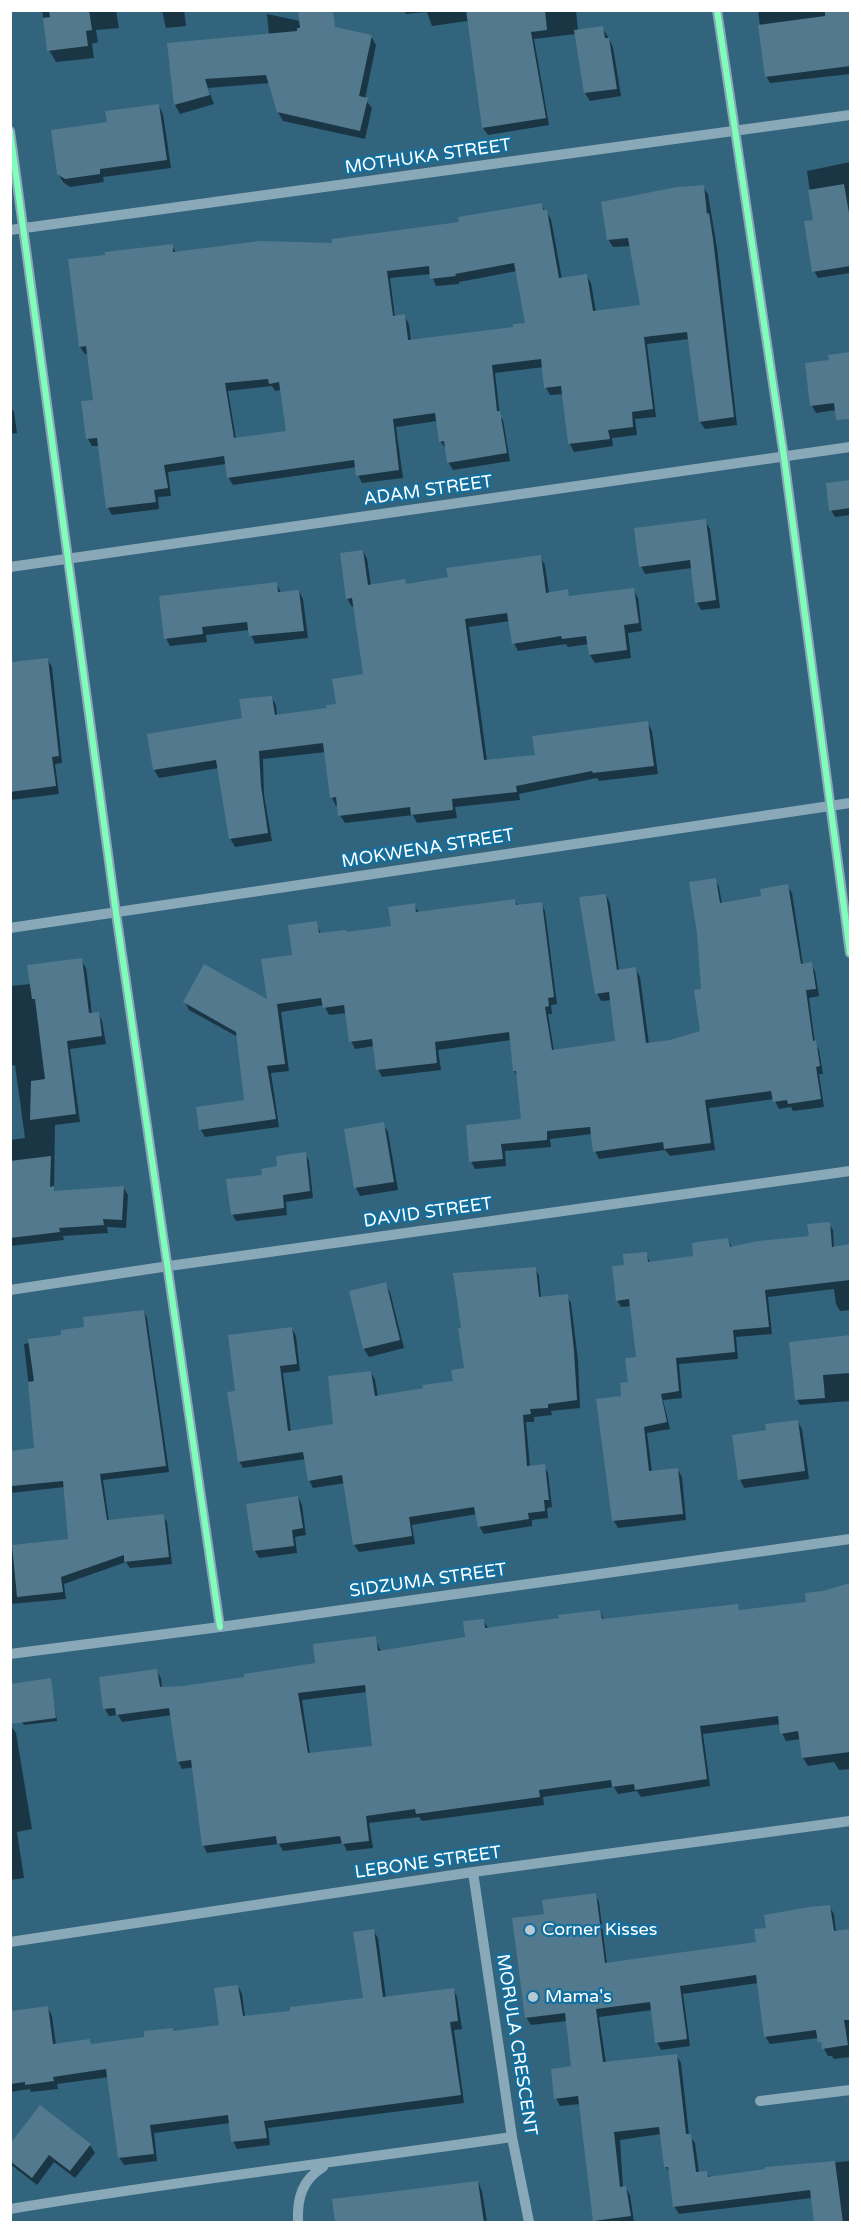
<!DOCTYPE html>
<style>
body{margin:0}
#map{position:relative;width:861px;height:2233px;overflow:hidden;background:#32647e;font-family:"Varela Round",sans-serif}
canvas{display:block}
.frame{position:absolute;inset:0;border:12px solid #fff;pointer-events:none}
</style>
<div id="map">
<canvas width="861" height="2233"></canvas>
<div class="frame"></div>
</div>
<script>
const context = document.querySelector('canvas').getContext('2d');
context.lineJoin = 'round';
function fill(path, color) {
  context.fillStyle = color;
  context.fill(path, 'evenodd');
}
function stroke(path, color, width, dash) {
  context.strokeStyle = color;
  context.lineWidth = width;
  context.lineCap = dash ? 'butt' : 'round';
  context.setLineDash(dash || []);
  context.stroke(path);
}
function drawText(font, color, halo, rows, align = 'center') {
  context.font = font + ' "Varela Round",sans-serif';
  context.lineWidth = 4.5;
  context.setLineDash([]);
  context.textBaseline = 'middle';
  context.strokeStyle = halo;
  context.fillStyle = color;
  for (const [text, x, y, turn = 0] of rows) {
    context.save();
    context.translate(x, y);
    context.rotate((+turn || 0) * Math.PI / 180);
    context.textAlign = isNaN(turn) ? turn : align;
    if (halo) context.strokeText(text, 0, 0);
    context.fillText(text, 0, 0);
    context.restore();
  }
}
fill(new Path2D(`
 M42 10H116L119 28 96 30 98 42 92 44 94 58 56 62 49 50Z
 M162 10H184L186 26 166 28Z
 M404 10H576L578 31 602 28 607 35 613 47 621 96 590 101 585 93 576 34 534 39 549 125 488 135 483 128 470 29 467 21 432 26 427 12 406 14Z
 M758 10H850V74L770 83 766 76Z
 M267 14 371 36 376 45 365 99 372 108 365 139 283 121 278 112 270 83 208 88 214 104 180 114 175 105 169 45 269 35Z
 M159 106 163 114 171 168 103 177 104 182 70 187 63 182 58 173 109 123Z
 M850 162V273L818 278 814 271V221L807 171Z
 M703 187 708 194 717 248 737 425 705 429 700 422 689 339 647 344 656 417 635 419 637 435 612 438 613 446 574 452 570 444 564 394 550 395 546 388 544 367 495 373 500 416 503 420 510 461 453 470 448 462 446 449 440 441 437 421 396 427 403 478 362 483 358 475 357 467 233 485 228 477 226 464 168 472 171 496 158 497 159 509 112 515 108 508 99 446H92L88 439 95 401 88 354H85L80 347 172 246 176 253 334 245 460 223 541 205 551 219 562 279 586 275 591 283 596 312 642 306 631 246 613 247 608 239ZM517 271 526 324 515 328 411 341 409 324 404 316 395 317 390 278 431 274 436 286 459 284V282ZM272 386 275 391 282 390 288 432 236 439 228 391Z
 M850 354V408L816 413 812 406 830 361V356Z
 M10 406 14 412 17 433 10 434Z
 M850 482V515L835 517 831 510 827 484Z
 M705 521 710 529 720 608 701 610 697 602 692 568 645 574 641 566Z
 M363 551 367 559 371 586 406 585 450 579 540 557 545 565 549 594 567 591 570 597 633 590 638 598 642 631 628 633 631 658 595 663 590 655 589 644 568 647 566 644 518 651 514 643 510 621 469 627 487 761 536 756 648 723 652 731 658 774 599 781 597 778 519 794 520 800 455 807 457 818 417 823 413 815 345 823 340 815 338 806H336L332 798 326 752 263 759 264 795 272 841 235 847 230 838 219 768 159 778 154 770 244 719 271 697 276 705 277 716 328 710 337 705 364 676 355 606 352 607 347 598Z
 M276 584 281 592 299 591 303 599 308 638 255 644 249 630 206 635 207 642 170 646 166 638Z
 M47 659 52 667 62 763 55 764 59 794 10 800V662Z
 M715 879 719 887 722 904 763 898 787 886 792 893 803 965 811 964 815 971 819 996 809 998 815 1043 819 1050 823 1074H819L824 1107 793 1111 791 1107 779 1109 774 1099 709 1108 715 1150 670 1156 665 1150 599 1159 595 1151 592 1134 550 1139 551 1147 505 1151 506 1166 475 1169 471 1161 523 1121 518 1077 514 1071 511 1040 438 1050 441 1070 382 1077 378 1069 374 1046 355 1049 351 1041 347 1013 329 1015 324 1005 281 1012 289 1071 271 1073 279 1127 205 1137 201 1130 198 1108 246 1101 238 1037 189 1010 185 1002 268 1001 294 956 316 923 321 934H347L392 928 414 905 419 913 515 901 518 906 541 904 545 911 557 1004 551 1005 552 1014H548L554 1051 617 1042 612 1000 601 1001 597 993 606 895 610 903 619 971 635 969 640 977 649 1044 670 1041 702 1033 703 990Z
 M81 960 86 968 92 1014 98 1013 102 1021 106 1044 70 1049 80 1122 55 1125 54 1190 56 1192 123 1187 128 1195 126 1228 107 1227 108 1233 63 1236 64 1240 10 1246V1140L25 1138 15 1065 10 1066V986L31 984Z
 M383 1124 388 1132 398 1190 360 1196 356 1188Z
 M305 1154 309 1161 313 1198 286 1202 287 1215 236 1221 232 1214 263 1176Z
 M829 1224 833 1230 834 1248 850 1246V1310L840 1311 836 1304 834 1289 768 1297 772 1334 736 1337 738 1359 679 1364 682 1398 663 1400 670 1429 647 1433 652 1472 678 1470 682 1477 686 1520 618 1528 614 1521 598 1401 623 1398 638 1358 632 1306 621 1307 617 1300 625 1266 646 1253 650 1263 695 1257 728 1240 732 1248 810 1238Z
 M535 1268 539 1276 541 1298 567 1296 571 1303 578 1360 580 1408 551 1411 552 1415 534 1417V1422H526L530 1467 544 1466 548 1473 552 1507 547 1508 548 1518 532 1520V1526L484 1534 479 1526 477 1514 412 1525 415 1544 359 1552 354 1545 345 1483 313 1488 309 1480 306 1459 243 1468 239 1461 237 1392 292 1329 296 1336 300 1371 283 1373 291 1432 334 1425 371 1372 375 1380 378 1397 454 1382 466 1369Z
 M385 1284 390 1292 404 1348 369 1357 364 1349Z
 M144 1312 147 1318 169 1472 103 1480 109 1522 163 1516 167 1522 172 1564 130 1568 126 1562 64 1584 66 1599 10 1604V1547L70 1541 65 1487 10 1493V1452L36 1449 24 1344 63 1336Z
 M850 1336V1401L800 1405 797 1400 791 1343Z
 M797 1421 802 1429 809 1479 744 1488 740 1479 767 1431Z
 M298 1497 302 1505 306 1535 295 1537 297 1553 259 1558 255 1551 248 1505Z
 M850 1585V1624L773 1648 775 1659 850 1649V1769L839 1770 834 1762 808 1766 803 1758 801 1739 786 1741 782 1733 781 1724 703 1734 710 1786 641 1797 637 1791 618 1794 614 1787 543 1797 544 1805 422 1821 419 1817 369 1823 373 1848 347 1851 343 1843 283 1851 279 1844 207 1853 203 1845 194 1767 182 1769 178 1761 172 1715 122 1722 118 1715 109 1716 105 1709 156 1671 161 1678 162 1688 183 1687 246 1679 317 1665 375 1638 381 1652 467 1639 483 1620 488 1628 560 1619 600 1611 604 1620 737 1605 740 1611 808 1603 823 1592ZM367 1692 374 1747 310 1755 302 1700Z
 M50 1680 57 1721 24 1725 22 1722Z
 M10 1724 16 1733 32 1829 17 1832 24 1878 10 1880Z
 M595 1895 599 1902 607 1964 757 1944 768 1929 829 1906 834 1914 836 1932 850 1930V2057L834 2059 832 2056H828L818 2038 770 2044 765 2036 758 1983 683 1994 690 2046 661 2050 657 2042 652 2010 599 2017 606 2063 676 2055 681 2063 689 2135 695 2143 699 2173 706 2172 710 2178 767 2169 850 2161V2222H816L812 2198 679 2214 674 2206 671 2175 666 2167 661 2134 620 2140 623 2188H626L630 2195 634 2222H596L580 2104 560 2106 556 2098 573 2068 567 2021 531 2025 526 2017 546 1915Z
 M373 1930 378 1938 386 1998 453 1989 457 1997 462 2029 454 2030 464 2103 268 2128 270 2145 237 2149 233 2141 230 2123 154 2133 157 2161 124 2165 119 2157 109 2077 57 2084 58 2089 31 2092 30 2089 10 2092V2053L48 2008 52 2016 56 2045 89 2041 92 2045 220 2026 238 1986 242 1994 245 2017 292 2012 364 1999Z
 M90 2145 95 2153 75 2178 54 2162 37 2185 10 2164V2146Z
 M478 2182 482 2191 487 2222H336Z`), '#0007');
fill(new Path2D(`
 M49 10H89L92 30 86 31 88 46 47 51 43 18 50 17Z
 M298 10H333L335 27 372 35 359 96 368 98 360 131 277 112 266 75 205 79 210 95 174 105 167 43 297 31V28H300Z
 M466 10H545L547 30 531 32 546 118 482 128Z
 M825 10H850V66L765 77 758 25 825 16Z
 M603 26 605 38H609L617 89 584 93 574 30Z
 M159 104 167 160 100 169V174L65 179 57 174 51 130 107 122 105 111Z
 M844 184 850 219V266L812 272 804 221 813 220 808 190Z
 M704 185 707 214 709 213 713 239 734 417 699 422 687 332 644 337 653 409 632 412 633 427 608 430 610 439 568 444 561 386 544 388 541 359 492 365 497 411H500L507 453 447 463 444 441 439 442 435 413 393 419 399 470 356 476 354 460 227 478 224 456 164 465 168 488 154 490 156 502 106 508 97 438 86 439 81 401 93 400 86 346 79 347 68 259 105 255V252L173 244V252L260 241 332 243V239L459 222 458 217 542 203 543 210H547L559 278 587 274 593 311 640 305 628 238 607 240 601 202 677 187ZM514 263 525 323 513 324V327L408 340 405 314 393 316 387 271 429 266 430 279 456 276 455 274ZM268 379 269 384 279 382 286 431 234 438 225 383Z
 M850 352V419L836 420 834 403 810 406 805 363 829 360 828 355Z
 M850 480V508L829 511 826 483Z
 M706 519 716 600 695 603 690 560 639 567 634 528Z
 M363 550 368 585 405 579 406 584 448 577 446 568 541 555 546 593 568 589 569 596 634 588 639 623 624 625 627 650 589 655 586 636 562 639 561 636 512 644 507 613 465 619 484 760 535 755 532 736 648 721 654 766 593 773 592 771 516 786 517 792 452 799 453 810 411 815 410 807 338 816 336 797 330 798 323 743 259 751 261 786 268 833 229 839 216 760 153 770 147 734 242 718 239 699 272 696 275 715 327 708 326 705 336 704 332 679 363 674 352 598 346 599 340 553Z
 M277 582 278 592 299 590 304 631 249 636 247 622 202 627 203 634 164 639 159 596Z
 M48 658 59 756 52 757 56 786 10 792V662Z
 M716 878 720 903 761 896 760 889 788 884 801 964 812 962 816 989 806 990 813 1041 816 1040 820 1066 816 1067 821 1099 788 1104 787 1100 773 1102 771 1091 705 1100 711 1143 664 1149 663 1142 593 1152 590 1127 547 1131V1140L501 1144 503 1159 469 1162 466 1125 521 1119 516 1071H513L509 1032 435 1042 437 1063 376 1070 372 1039 349 1042 344 1005 323 1008 321 998 277 1004 285 1064 267 1066 276 1119 199 1130 196 1107 244 1100 236 1032 183 1002 204 964 267 999 261 959 292 955 288 925 317 921 319 933 346 930V932L391 926 388 907 415 903 416 912 515 899 516 905 542 902 554 997 548 998 549 1006 545 1007 552 1050 615 1041 609 992 595 994 579 897 606 894 617 970 636 967 646 1043 670 1040 700 1031 694 990 701 989 697 933 689 882Z
 M82 958 89 1013 99 1012 102 1036 67 1041 76 1114 30 1120 31 1081 45 1079 35 999H32L27 965Z
 M384 1122 394 1182 354 1188 344 1129Z
 M306 1152 310 1191 283 1195 284 1208 231 1215 226 1179 262 1175 261 1169 277 1166 276 1156Z
 M51 1156 50 1187 54 1186V1191L124 1186 122 1220 103 1219 104 1225 59 1228 60 1232 10 1238V1161Z
 M830 1222 832 1247 850 1244V1280L765 1290 769 1327 733 1330 735 1352 676 1358 679 1391 661 1394 667 1422 644 1427 649 1471 678 1468 683 1514 612 1521 596 1399 621 1396 620 1383 628 1382 625 1358 636 1357 629 1299 616 1301 612 1266 624 1265 623 1254 647 1252 648 1262 693 1256 692 1243 704 1241 728 1238 730 1247 758 1241 809 1236 807 1224Z
 M536 1267 539 1297 568 1294 574 1351 577 1400 548 1404V1408L530 1409 531 1414 523 1415 527 1466 545 1464 549 1500H544L545 1511 528 1513 529 1519 478 1527 474 1507 409 1517 412 1536 353 1545 342 1475 308 1481 303 1452 238 1462 227 1392 235 1391 228 1335 292 1327 297 1364 280 1366 288 1431 333 1424 328 1376 371 1371 375 1396 423 1388 422 1385 453 1381 451 1370 464 1368 458 1328H461L453 1273Z
 M386 1282 400 1340 363 1349 349 1291Z
 M144 1310 166 1466 100 1474 107 1520 164 1514 169 1557 124 1562V1555L61 1577 63 1592 17 1597 12 1545 68 1539 63 1481 12 1486 10 1451 34 1448 28 1382 34 1381 28 1339 61 1335V1330L84 1327 83 1317Z
 M850 1335V1373L823 1375 825 1398 795 1400 789 1342Z
 M798 1420 805 1471 738 1480 732 1435 766 1430 765 1424Z
 M298 1496 303 1528 292 1530 294 1546 253 1551 246 1504Z
 M850 1583V1752L802 1758 798 1731 780 1734 778 1716 700 1726 707 1779 635 1790 634 1784 612 1787 611 1780 539 1790 540 1797 416 1814 415 1809 366 1816 369 1841 342 1844 340 1836 277 1844 276 1836 202 1846 191 1760 177 1762 169 1708 116 1715 115 1708 103 1709 99 1677 157 1669 160 1687 183 1686 244 1677V1674L315 1663 313 1644 376 1636 378 1651 465 1637 463 1621 484 1619 485 1628 559 1618 558 1615 600 1610 602 1619 738 1604 739 1610 806 1602 805 1593 823 1591ZM365 1685 372 1746 308 1753 298 1693Z
 M51 1678 56 1718 10 1724V1684Z
 M596 1893 605 1963 756 1942 754 1929 766 1928 764 1915 809 1907 830 1905 834 1931 850 1929V2020H844L848 2045 822 2049 821 2042 818 2043 816 2030 764 2037 756 1975 680 1986 687 2039 655 2043 650 2002 596 2009 603 2062 677 2054 686 2134H691L696 2172 707 2171 708 2177 765 2169V2167L835 2161 843 2223H814L810 2190 673 2207 668 2167H664L659 2127 614 2132 620 2187 626 2186 631 2216 593 2221 578 2096 554 2099 551 2069 571 2066 565 2013 525 2018 512 1918 544 1914 542 1900Z
 M374 1929 383 1997 454 1988 458 2021 450 2022 461 2095 264 2121 267 2138 231 2142 228 2115 150 2125 154 2154 118 2158 106 2069 53 2077 54 2081 25 2085V2082L10 2084V2011L48 2006 53 2044 90 2039 91 2044 144 2037V2031L173 2028V2031L219 2025 214 1988 238 1985 243 2016 290 2011V2007L363 1998 353 1932Z
 M40 2105 91 2144 70 2171 49 2155 32 2178 10 2161V2144Z
 M478 2181 484 2223H335L332 2199Z`), '#52798d');
stroke(new Path2D(`
 M717 10 784 457 850 953
 M10 131 116 913 220 1627
 M10 230 850 115
 M10 567 850 447
 M10 928 850 803
 M10 1290 169 1266 850 1171
 M10 1654 220 1627 850 1539
 M473 1872 512 2137 529 2222
 M10 1942 473 1872 850 1821
 M760 2101 850 2090
 M10 2209C177 2181 345 2161 512 2137
 M298 2222C297 2198 302 2180 323 2167`), '#8aa9b8', 10);
stroke(new Path2D(`
 M717 10 784 457 850 953
 M10 131 116 913 220 1627`), '#80ffba', 6);
for (const [x, y, r, color] of [
 [530,1930,6,"#b7c9d2"],
 [533,1997,6,"#b7c9d2"]
]) {
  const dot = new Path2D();
  dot.arc(x, y, r, 0, 2 * Math.PI);
  context.fillStyle = color;
  context.fill(dot);
  stroke(dot, '#136f9e', 2);
}
drawText('18px', '#fff', '#136f9e', [
 ["MOTHUKA STREET",428,157,-8],
 ["ADAM STREET",428,491,-8],
 ["MOKWENA STREET",428,849,-9],
 ["DAVID STREET",428,1213,-8],
 ["SIDZUMA STREET",428,1581,-8],
 ["LEBONE STREET",428,1863,-8],
 ["MORULA CRESCENT",516,2045,81]
]);
drawText('18px', '#fff', '#136f9e', [
 ["Corner Kisses",542,1930],
 ["Mama's",545,1997]
], 'left');
</script>
